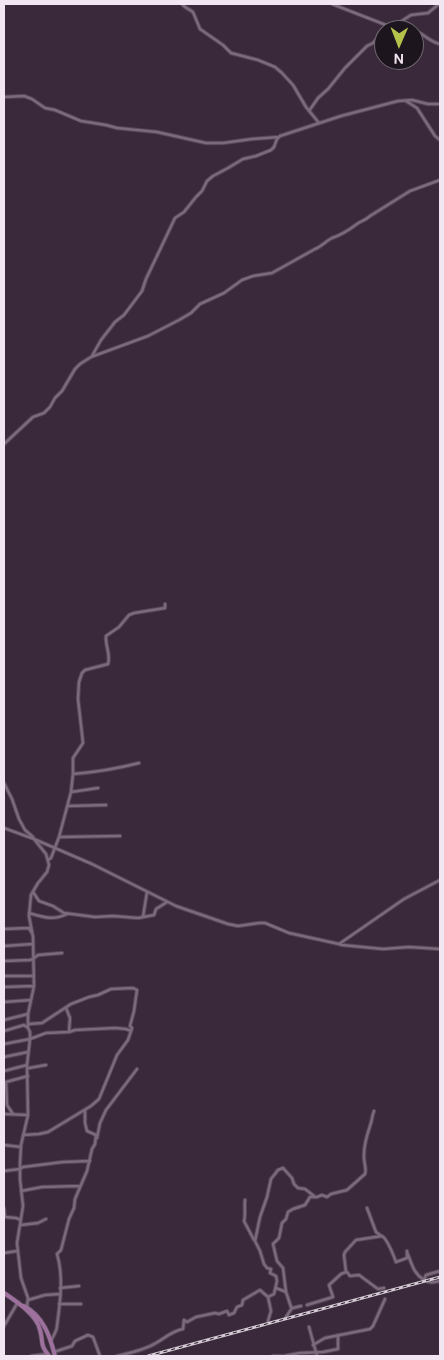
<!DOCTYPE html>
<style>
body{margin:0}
#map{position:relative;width:444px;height:1360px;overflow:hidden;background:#3a293a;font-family:"DM Sans",sans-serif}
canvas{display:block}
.frame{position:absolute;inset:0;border:5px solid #f1e6f1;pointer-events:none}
.north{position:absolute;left:374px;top:20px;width:50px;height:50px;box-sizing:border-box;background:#1c151d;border:1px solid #716972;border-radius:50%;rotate:181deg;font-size:14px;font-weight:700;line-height:20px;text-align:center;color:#f1e6f1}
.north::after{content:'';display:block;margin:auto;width:18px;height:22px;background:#b3c24b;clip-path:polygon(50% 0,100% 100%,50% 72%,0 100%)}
</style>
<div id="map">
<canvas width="444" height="1360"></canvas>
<div class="frame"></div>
<div class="north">N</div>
</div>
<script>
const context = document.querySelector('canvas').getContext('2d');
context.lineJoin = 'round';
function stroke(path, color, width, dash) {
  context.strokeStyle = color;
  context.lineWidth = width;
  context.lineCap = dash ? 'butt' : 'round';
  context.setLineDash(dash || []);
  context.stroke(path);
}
const minor = new Path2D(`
 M182 4 185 7 193 12 200 29 223 45 231 53 258 60 275 67 282 73 293 85 306 107 319 123
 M332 4 386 25H395L413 30
 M388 30 411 15 428 13 439 4
 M414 30C424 34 430 42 440 44
 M4 97 24 96 32 99 45 108 55 110 81 121 106 125 117 128 157 132 206 143H223L252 139 279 137
 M406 101 417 108 435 136 440 140
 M309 111 318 98 328 89 345 68 367 46 373 43 380 35 384 32
 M92 356 101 340 115 322 124 315 142 291 146 279 175 218 184 212 196 197 202 191 207 181 213 176 228 168 243 159 256 156 271 150 274 147 277 139 280 136 341 116 398 101 412 100 428 104H440
 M4 444 33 417 44 413 50 407 55 398 62 391 75 369 80 364 91 357 148 336 179 320 191 313 200 304 224 293 242 280 253 276 272 273 315 249C322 246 326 241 332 238 341 235 349 230 357 224 361 221 366 220 370 216L410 191 440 180
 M73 774C97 772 116 769 139 763
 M4 783 12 799 19 819 25 830 33 837 34 839 92 864 176 906 228 924 238 926 259 923H265L289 933 339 944 342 945 383 949 409 947 440 949
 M71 792 98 788
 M68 806 106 805
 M4 828 34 839 46 854 49 865 47 872 38 883 31 895 29 916 33 937 34 986 28 1014V1028L30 1032V1039L27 1065 28 1115 21 1145 20 1163V1179L23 1206 17 1243 21 1278 28 1298 27 1307
 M59 837 120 836
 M48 860 51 858 59 837 71 792 73 774V758L83 743 78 699 79 682 82 673 85 670 108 664C111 654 105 646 106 636L119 627 129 615 134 613 165 608V604
 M33 892 39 901 53 906 64 913 95 917 113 916 138 918 154 915 156 909 167 902
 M29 913C43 917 53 921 67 914
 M143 917 147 892
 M4 929 29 928 32 933
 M339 944 404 899 440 880
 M4 946 33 944
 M4 961 30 960 33 959 38 955 62 953
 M4 976H34
 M4 987 34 986
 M4 1002 31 1000
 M66 1008 70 1018 69 1032
 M4 1020 28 1014
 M4 1031 24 1025 28 1028
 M4 1044 30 1039 46 1033 69 1032 75 1030 115 1028 126 1029 131 1031
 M4 1057 28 1052
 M29 1068 46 1065
 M4 1071 27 1065
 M4 1114 28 1115
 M13 1114 7 1105 6 1082 28 1076
 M23 1135 39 1134 48 1132 91 1106 99 1099 117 1055 128 1040 132 1028 130 1026 134 1011 137 990 133 988 111 989 98 995 89 997 71 1004 42 1023 29 1024
 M97 1138 100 1123 106 1110 137 1069
 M4 1145 21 1147
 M4 1171 20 1169 23 1167 63 1162 90 1161
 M21 1191 42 1187 80 1186
 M245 1200C244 1208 246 1214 244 1221L254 1240
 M4 1208 5 1217 16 1218 21 1220
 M367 1208 376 1232 380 1235
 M21 1225 38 1223 46 1219
 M407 1252C412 1264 413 1273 424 1280
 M4 1253 17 1251
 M440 1271 426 1275 424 1280C430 1284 434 1282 440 1281
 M347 1272 350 1276 359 1275 378 1289 384 1288
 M60 1288 79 1286
 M276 1288 286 1292
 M268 1297 271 1311 268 1321
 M28 1300 45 1295 60 1294
 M59 1304H81
 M307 1305 333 1297 329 1285 341 1274 346 1272 344 1255 345 1252 356 1240 382 1236C388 1240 393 1254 396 1262L407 1258V1251
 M301 1306 293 1308 291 1307 286 1292 283 1268 277 1261 273 1244 279 1238 282 1223 286 1219 288 1212 293 1209 305 1205 310 1197H317L322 1195 327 1197 331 1194 347 1190 365 1174C367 1167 363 1162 364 1154 364 1145 367 1135 370 1126 372 1121 372 1116 374 1111
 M286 1317 292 1308
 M4 1326 18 1302
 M309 1327 317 1356
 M51 1341C53 1336 57 1331 57 1326 60 1303 64 1277 57 1254L61 1250 69 1219 74 1208 75 1199 87 1171 92 1149 95 1144 96 1135 87 1131 85 1123V1110
 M313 1345 325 1338 370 1329 373 1326 385 1299
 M54 1352 72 1346 75 1341 88 1335 93 1337 100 1356
 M31 1356 47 1354
 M117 1356C130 1353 145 1350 156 1343 165 1338 172 1331 183 1329L184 1320 187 1322 196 1317 215 1313 219 1314 227 1311 229 1315 234 1313 237 1307 242 1305 243 1300 260 1290 268 1297 274 1294 277 1281 276 1276 270 1273 271 1269 267 1268 264 1264 260 1251 255 1241 260 1217 267 1197 271 1179 278 1170 283 1168 292 1178 294 1184 298 1188 305 1189 314 1196
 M273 1356H282
 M284 1356 300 1353 323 1352 338 1349V1335`);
const trunk = new Path2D(`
 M4 1293C16 1301 37 1315 40 1330 44 1344 39 1343 49 1356
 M24 1306C43 1316 50 1336 55 1356`);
stroke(minor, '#534553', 4.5);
stroke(trunk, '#534553', 5.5);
stroke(minor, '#7c697c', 2.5);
stroke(trunk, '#9d709e', 4);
const rail = new Path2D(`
 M148 1356 440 1277`);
stroke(rail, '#d4c8d4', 3);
stroke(rail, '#1c151d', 1, [4]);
</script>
